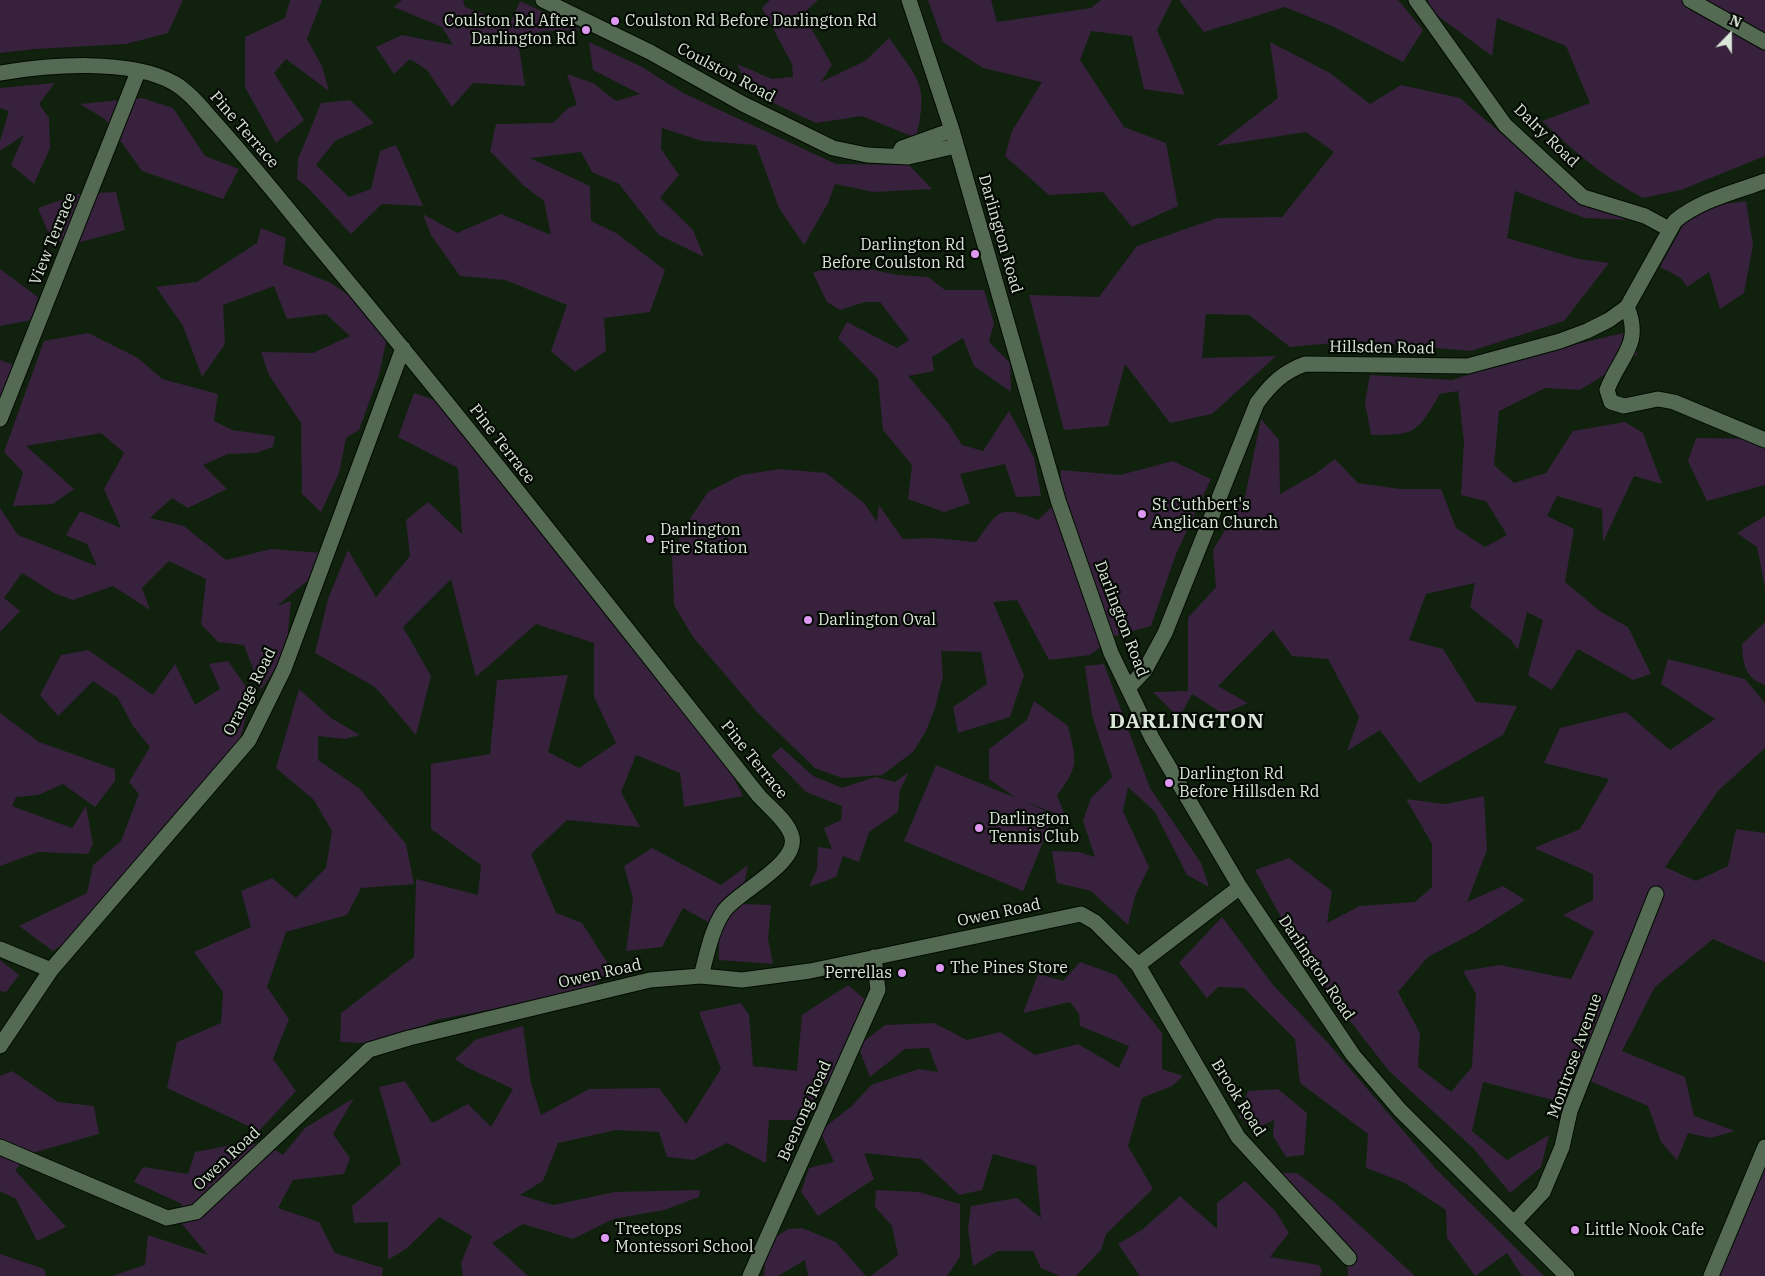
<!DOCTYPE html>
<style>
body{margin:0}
#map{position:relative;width:1765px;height:1276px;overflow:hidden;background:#10220e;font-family:"IBM Plex Serif",serif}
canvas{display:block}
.north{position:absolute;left:1705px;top:10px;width:50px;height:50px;-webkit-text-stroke:4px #040903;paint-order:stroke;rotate:22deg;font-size:14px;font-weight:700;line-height:20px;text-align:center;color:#dae6d8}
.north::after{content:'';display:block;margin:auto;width:18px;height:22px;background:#dae6d8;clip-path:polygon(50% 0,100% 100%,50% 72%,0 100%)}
</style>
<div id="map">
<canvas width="1765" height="1276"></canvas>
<div class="north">N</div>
</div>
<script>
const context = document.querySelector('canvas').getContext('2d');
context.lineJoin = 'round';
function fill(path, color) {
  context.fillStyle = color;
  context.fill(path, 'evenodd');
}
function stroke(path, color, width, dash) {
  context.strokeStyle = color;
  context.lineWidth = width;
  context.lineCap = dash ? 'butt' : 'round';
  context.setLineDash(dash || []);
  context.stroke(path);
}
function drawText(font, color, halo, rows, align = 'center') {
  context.font = font + ' "IBM Plex Serif",serif';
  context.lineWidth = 4.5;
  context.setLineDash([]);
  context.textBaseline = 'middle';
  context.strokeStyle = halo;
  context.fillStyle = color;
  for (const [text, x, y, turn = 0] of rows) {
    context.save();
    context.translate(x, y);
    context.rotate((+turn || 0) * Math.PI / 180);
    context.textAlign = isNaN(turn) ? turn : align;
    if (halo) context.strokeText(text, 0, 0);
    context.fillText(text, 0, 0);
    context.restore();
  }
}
fill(new Path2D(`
 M0 0H183L168 33 126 44 35 49 0 53Z
 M290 0H322L307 39 322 66 329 91 286 59 274 73 304 120 276 143 245 87V37L285 18Z
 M402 0H463L465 7 510 24 520 1 581 30 542 31 518 41 525 86 473 83 452 107 427 70 410 59 394 74 376 47 402 35 453 45 442 27 394 7Z
 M770 0H818L803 14 832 65 821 82 865 61 889 38C919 80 929 84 916 138L862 116 816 123 750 92 737 64 772 79 793 77 792 64 762 8Z
 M928 0H991L997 22 1091 8 1101 0H1172L1157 30 1185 95 1144 89 1132 36 1091 31 1080 60 1124 127 1166 143 1178 206 1132 227 1103 192 1049 195 1005 156 1012 131 1042 82 983 68 943 42Z
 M1179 0H1398L1423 30 1403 62 1334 27 1285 7 1204 32Z
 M1428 0H1765V156L1681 190 1643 198C1605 178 1573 151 1542 121L1590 103 1566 46 1497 18 1492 56 1430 10Z
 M589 42 642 67 683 93 836 164 909 165 932 189 874 192 835 184 828 203 804 245 779 208 756 145 702 141 662 128 661 149 679 175 660 198 693 230 704 257 659 235 619 184 592 172 581 152 530 158 590 186 591 221 616 233 665 270 650 312 604 318 606 351 575 372 551 351 567 305 505 280 460 276 431 235 423 214 457 233 501 214 551 235 544 201 523 185 490 151 496 124 553 123 568 108 577 105 567 74 593 83 616 101 640 94 593 70Z
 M1270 42 1330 73 1370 104 1401 85 1460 98 1524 153 1575 180 1632 220 1585 218 1515 191 1507 238 1579 259 1609 263 1564 321 1471 351 1355 341 1290 347 1249 315 1206 314 1202 358 1276 356 1212 414 1170 423 1125 364 1108 426 1064 430 1029 295 1099 297 1137 246 1217 218 1282 217 1334 152 1306 132 1216 146 1278 98Z
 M55 83 39 104 49 118 50 148 34 184 11 165 24 135 0 151V141L9 111 0 108V88Z
 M142 98 173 108 205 156 239 169 223 199 142 171 105 119 80 104Z
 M350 100 374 123 335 141 316 165 349 197 371 189 380 151 396 145 423 206 382 204 351 234 308 188 297 179 298 159 321 103Z
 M116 192 125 230 65 246 47 230 38 208 78 194Z
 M1746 201 1753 245 1744 293 1720 309 1709 272 1687 287 1681 278 1660 267 1692 209Z
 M261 228 286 238 283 264 331 283 390 324 379 375 359 430 346 438 339 473 321 512 302 494 301 423 269 375 261 352 313 353 350 336 326 314 287 319 274 286 223 305 225 344 202 377 183 326 156 287 197 282 257 243Z
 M838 263 898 275 928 277 945 290H984L994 323 989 342 1010 363 1011 392 974 366 963 338 932 357 934 371 908 376 948 423 962 445 983 451 1009 411 1034 457 1041 496 1016 497 1005 464 960 474 970 503 944 512 908 499 912 465 883 430 878 379 838 338 847 322 897 348 909 340 880 302H865L840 310 827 302 813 273Z
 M0 269 38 297 32 320 0 326Z
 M1636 330 1637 355 1580 390 1545 388 1499 411 1494 465 1514 483 1546 473 1573 431 1625 422 1643 433 1662 484 1634 476 1603 542 1602 509 1557 496 1547 516 1574 529 1565 582 1601 612 1628 627 1651 674 1633 680 1578 649 1552 690 1528 675 1543 620 1527 612 1518 650 1511 640 1470 607 1475 583 1426 594 1409 640 1443 649 1476 702 1517 706 1503 735 1419 783 1380 730 1347 751 1359 717 1328 659 1292 656 1273 630 1218 686 1248 703 1223 714 1192 694 1179 718 1153 692 1188 691V618L1216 587 1213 550 1245 497 1261 419 1279 440 1280 494 1315 474 1335 459 1358 483 1400 489H1441L1456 528 1485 547 1507 535 1486 501 1461 495 1464 441 1458 391 1440 394C1416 433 1418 435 1371 435L1365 403 1370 375 1452 380 1526 356Z
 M88 333 138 358 162 379 218 394 214 421 232 430 275 436 273 447 256 453 228 454 203 465 227 489 188 508 172 498 150 518 184 526 226 560 271 549 323 553 312 577 277 606 291 601 286 653 261 690 244 645 218 642 201 624 206 579 169 561 142 588 150 610 113 586 73 600 54 593 22 573 4 598 20 611 0 632V508L18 535 97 566 87 544 66 535 80 511 121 528 104 489 124 453 101 433 26 446 74 489 53 504 13 506 23 472 4 452 44 341Z
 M0 360 19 367 0 401Z
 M414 393 449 405 708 727 743 796 684 807 680 773 636 755 621 792 640 827 567 820 531 854 556 913 582 923 612 970 585 992 435 1020 388 1044 340 1042 341 1013 414 957 416 879 478 895 481 865 431 829V764L490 754 497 680 568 675 548 752 579 768 616 743 594 697V643L536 624 476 677 451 579 403 627 431 676 416 735 375 687 315 653 328 599 348 550 376 597 410 556 406 520 428 502 462 534 458 468 398 437Z
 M1696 438 1761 439 1765 442V485L1707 501 1688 461Z
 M1173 461 1211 479 1176 554 1151 626 1115 636 1090 655 1049 660 1017 600 993 602 1024 675 1010 717 958 733 953 707 987 684 981 652 941 651 943 676 935 708 926 731 913 752 882 775 842 778 815 768 758 713 693 637 674 605 672 557 685 526 708 492 741 475 780 469 826 473 864 503 877 522 879 505 903 539 933 538 976 542C999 510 999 504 1038 520L1060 499 1061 470 1120 475Z
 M1765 516V685C1744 678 1743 663 1742 644L1765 622V588L1757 547 1737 533Z
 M88 650 153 695 175 664 195 705 220 689 209 664 228 661 252 695 240 739 248 744 157 835 103 917 53 951 19 926 87 893 93 865 121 841 139 794 129 782 150 747 133 726 118 698 93 681 58 716 40 695 61 655Z
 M1668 659 1745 679 1765 703V748L1718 791 1665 867 1696 881 1728 866 1736 829 1765 833V962L1713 939 1655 987 1622 1051 1685 1077 1694 1116 1735 1131 1710 1138 1688 1133 1677 1160 1661 1142 1648 1106 1569 1072 1561 1102 1483 1082 1472 1131 1507 1160 1549 1135 1541 1167 1510 1193 1473 1148 1389 1071 1309 968 1255 870 1289 858 1332 891 1327 923 1360 906 1415 902 1432 887V844L1406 799 1445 804 1484 796 1487 850 1467 902 1503 886 1525 900 1477 931 1428 957 1398 992 1420 1033 1418 1067 1451 1092 1472 1067 1476 994 1463 971 1500 965 1571 979 1594 932 1563 915 1593 900V874L1534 848 1580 829 1609 779 1544 763 1560 728 1626 712 1670 750 1715 719 1661 684Z
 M1104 664 1150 788 1201 863 1209 887 1187 875 1155 812 1128 787 1123 811 1149 867 1135 896 1128 925 1091 891 1057 883 1052 851 1079 852 1095 857 1083 821 1091 798 1112 777 1092 715 1085 666Z
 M299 689 331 718 360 735 345 739 318 736V760L359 788 406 844 414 884 361 888 347 915 286 932 267 987 289 1019 273 1059 296 1091 259 1131 167 1088 177 1042 221 1023 223 992 194 952 251 927 241 891 272 878 296 898 326 868 332 831 314 800 276 768Z
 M1034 701 1068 726C1076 760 1080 766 1057 795L1066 818 1022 800 1054 815 1023 891 904 841 936 765 1016 798 989 779V749L1027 720Z
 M0 713 39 742 115 769V781L95 807 63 784 38 795 16 797 12 806 72 828 86 806 93 844 88 854 38 852 0 866Z
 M781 747 813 776 842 788 875 777 895 782 909 772 900 790 898 812 869 832 859 862 843 856 836 877 809 887 817 869 818 847 832 849 824 828 841 820 842 806 806 792 771 756Z
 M652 848 721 885 748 865 740 904 771 905 768 939 773 964 719 960V928L683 908 662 947 626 951 633 899 624 866Z
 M1222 917 1273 985 1328 1043 1436 1169 1544 1276H1522L1507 1253 1475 1276 1447 1238 1446 1210 1403 1182 1366 1168 1368 1134 1300 1083 1295 1039 1244 988 1218 987 1207 998 1179 963Z
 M0 960 19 975 6 992 0 991Z
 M1080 962 1116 975 1162 1033V1069L1183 1076 1172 1086 1142 1098 1128 1146 1153 1189 1106 1234 1101 1250 1076 1276H1060L1041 1268 1033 1251H998L973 1266 968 1229 971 1206 1017 1198 1041 1218 1036 1166 993 1154 982 1190 959 1195 921 1159 864 1153 874 1179 818 1216 801 1192 809 1168 834 1162 820 1131 852 1106 871 1085 919 1069 938 1072 929 1048 905 1049 870 1077 858 1046 885 1025 934 1023 967 1040 1000 1032 1035 1055 1078 1044 1119 1068 1129 1046 1080 1026 1079 1014 1070 1002 1023 1013 1038 974 1063 981Z
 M848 985 868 1002 833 1073 802 1120H769L766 1163 727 1143 693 1160 667 1157 659 1132 616 1130 558 1143 543 1181 520 1195 553 1205 615 1192 700 1190 699 1197 664 1210 613 1219 573 1239 523 1224 492 1243 528 1276H463L461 1263 472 1236 439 1217 407 1248 388 1260V1222L354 1223 352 1206 401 1164 379 1087 405 1081 432 1123 468 1104 491 1127 513 1089 466 1067 455 1059 475 1040 523 1026 531 1083 541 1115 589 1089 659 1088 686 1124 721 1069 699 1012 741 1003 749 1015 753 1066 797 1071 802 1015Z
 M12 1071 58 1102 94 1106 99 1134 32 1153 15 1170 66 1227 37 1241 16 1199 0 1191V1076Z
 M1278 1089 1307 1113 1304 1155 1286 1157 1273 1136 1274 1120 1253 1130 1239 1116 1248 1091Z
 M354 1098 333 1134 350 1158 344 1174 293 1180 278 1208 319 1222 335 1253 383 1268 382 1276H112L145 1265 148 1235 208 1255 175 1216 182 1204 134 1182 143 1167 188 1174 195 1152 238 1144H265L283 1155 305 1128Z
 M1765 1155V1276H1712Z
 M1272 1173H1297L1334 1202 1415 1276H1348L1347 1256Z
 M1245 1181 1276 1212 1289 1233 1270 1257 1319 1265 1322 1271 1319 1276H1140L1118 1244 1143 1229 1180 1196 1217 1229V1203Z
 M876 1190 919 1192 960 1204V1257L947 1276H871L898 1255 892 1226 875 1207Z
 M802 1228 836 1242 866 1276H808L805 1260 778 1276H764L766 1243 788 1229Z
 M0 1254 44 1269 46 1276H0Z`), '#37213c');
const minor = new Path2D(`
 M543 0 650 52 743 104 833 148 867 155 908 157 956 146
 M909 0 952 130 1058 500 1111 653 1152 738 1240 887 1353 1055 1400 1110 1567 1276
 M1416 0 1505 125 1583 197 1645 216 1669 229
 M1690 0 1765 42
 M0 73C49 65 129 58 174 83 191 93 204 111 217 125 253 165 286 207 320 248 470 428 614 613 759 796 769 807 786 820 791 834 803 862 738 891 724 911 711 930 707 955 701 976
 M898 155 902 148 952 130
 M1627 307C1643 345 1619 357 1607 390L1611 402 1624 406 1658 399 1674 402 1765 440
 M0 419 138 72
 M1128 688 1145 670 1165 633 1257 403C1271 384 1283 372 1305 364L1468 366 1560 341 1587 331 1609 320 1627 307 1675 221C1700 200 1735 192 1765 181
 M0 949 51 970
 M1138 965 1240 887
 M0 1046 51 970 249 740 284 669 403 348
 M0 1147 167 1218 196 1212 369 1050 409 1038 650 980 701 976 742 980 810 971 1081 914 1095 922 1138 965 1238 1137 1349 1258
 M1514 1223 1543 1192 1562 1147 1570 1111 1656 894
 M750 1276 878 990 874 957
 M1711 1276 1765 1147`);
stroke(minor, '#000b00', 17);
stroke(minor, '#556a52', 15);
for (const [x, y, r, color] of [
 [615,21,5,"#df98f2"],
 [586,30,5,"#df98f2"],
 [975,254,5,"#df98f2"],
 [1142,514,5,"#df98f2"],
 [650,539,5,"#df98f2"],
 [808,620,5,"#df98f2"],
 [1169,783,5,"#df98f2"],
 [979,828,5,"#df98f2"],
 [940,968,5,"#df98f2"],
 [902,973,5,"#df98f2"],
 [1575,1230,5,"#df98f2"],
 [605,1238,5,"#df98f2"]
]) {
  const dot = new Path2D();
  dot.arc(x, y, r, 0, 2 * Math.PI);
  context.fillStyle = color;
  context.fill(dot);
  stroke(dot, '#040903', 2);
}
drawText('16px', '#dae6d8', '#040903', [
 ["Coulston Rd After",576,21,"right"],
 ["Darlington Rd",576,39,"right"],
 ["Coulston Rd Before Darlington Rd",625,21],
 ["Darlington Rd",965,245,"right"],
 ["Before Coulston Rd",965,263,"right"],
 ["St Cuthbert's",1152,505],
 ["Anglican Church",1152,523],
 ["Darlington",660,530],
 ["Fire Station",660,548],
 ["Darlington Oval",818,620],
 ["Darlington Rd",1179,774],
 ["Before Hillsden Rd",1179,792],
 ["Darlington",989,819],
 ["Tennis Club",989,837],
 ["The Pines Store",950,968],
 ["Perrellas",892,973,"right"],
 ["Treetops",615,1229],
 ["Montessori School",615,1247],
 ["Little Nook Cafe",1585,1230]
], 'left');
drawText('16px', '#dae6d8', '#040903', [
 ["Coulston Road",726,73,28],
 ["Pine Terrace",244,130,49],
 ["Dalry Road",1546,136,44],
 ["Darlington Road",1000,234,74],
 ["View Terrace",53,239,-68],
 ["Hillsden Road",1382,348,1],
 ["Pine Terrace",502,444,52],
 ["Darlington Road",1121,619,69],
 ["Orange Road",250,692,-63],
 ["Pine Terrace",754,760,51],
 ["Owen Road",999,913,-12],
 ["Darlington Road",1316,968,56],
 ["Owen Road",600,974,-13],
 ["Montrose Avenue",1575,1056,-70],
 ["Brook Road",1238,1098,58],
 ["Beenong Road",805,1111,-66],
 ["Owen Road",227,1159,-43]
]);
context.letterSpacing = '1px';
drawText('bold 21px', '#dae6d8', '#040903', [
 ["DARLINGTON",1187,722]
]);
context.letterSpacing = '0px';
</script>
